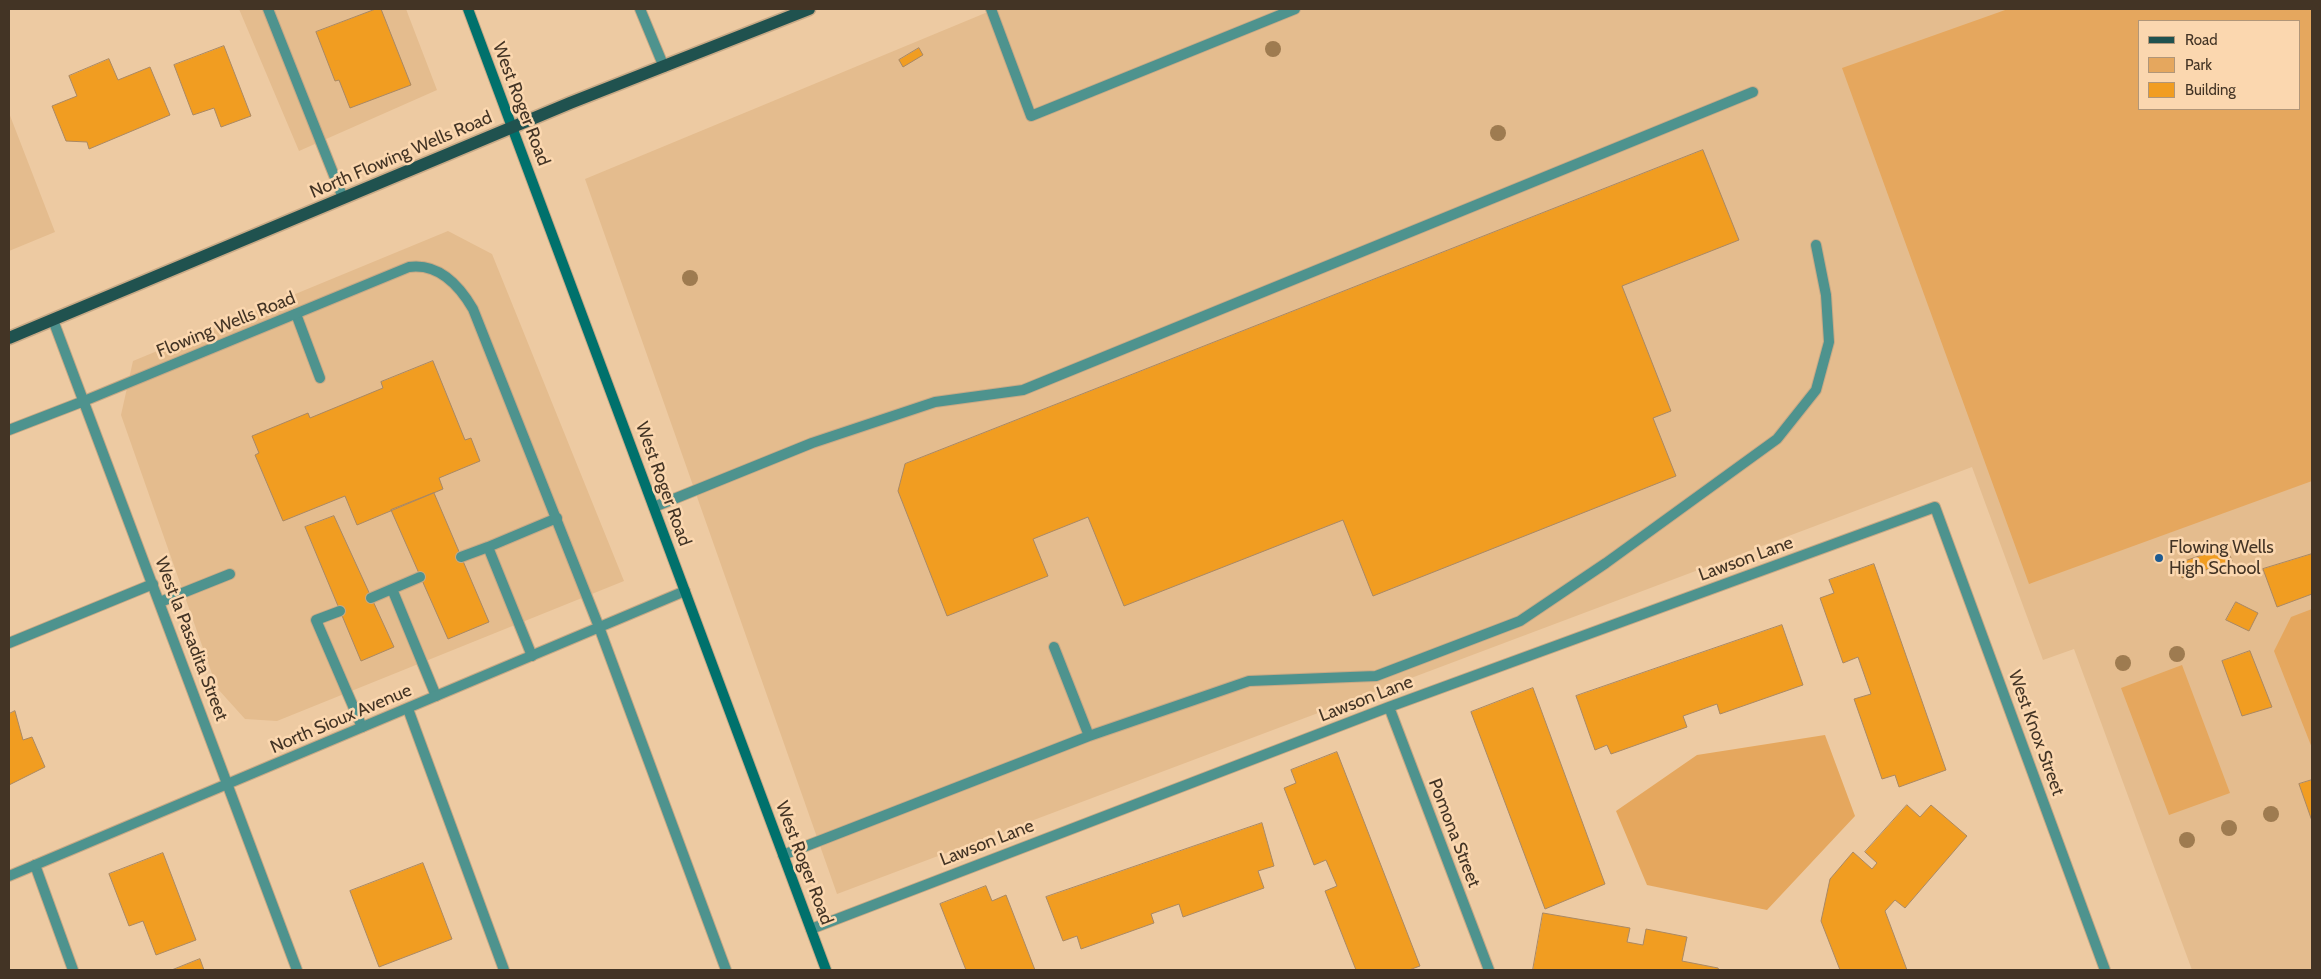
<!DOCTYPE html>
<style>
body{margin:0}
#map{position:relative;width:2321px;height:979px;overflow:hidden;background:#edcaa2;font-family:Cabin,sans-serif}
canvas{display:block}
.frame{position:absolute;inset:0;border:10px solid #433425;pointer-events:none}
.legend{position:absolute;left:2138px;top:20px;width:162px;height:90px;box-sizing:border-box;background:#fbd7af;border:1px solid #b19678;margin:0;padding:6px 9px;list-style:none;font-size:15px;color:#433425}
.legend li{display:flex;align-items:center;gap:10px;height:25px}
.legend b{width:25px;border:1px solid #b19678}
</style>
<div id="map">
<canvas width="2321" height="979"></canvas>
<div class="frame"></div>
<ul class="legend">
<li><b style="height:6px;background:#20524f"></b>Road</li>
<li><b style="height:14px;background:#e5a75e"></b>Park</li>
<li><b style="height:14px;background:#f19d21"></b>Building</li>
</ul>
</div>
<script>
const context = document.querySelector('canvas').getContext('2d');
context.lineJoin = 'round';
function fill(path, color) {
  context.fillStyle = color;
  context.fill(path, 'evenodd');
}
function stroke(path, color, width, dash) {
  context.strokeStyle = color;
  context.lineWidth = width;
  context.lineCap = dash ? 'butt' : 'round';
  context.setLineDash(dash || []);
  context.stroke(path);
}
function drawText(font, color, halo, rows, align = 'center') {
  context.font = font + ' Cabin,sans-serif';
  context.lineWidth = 5;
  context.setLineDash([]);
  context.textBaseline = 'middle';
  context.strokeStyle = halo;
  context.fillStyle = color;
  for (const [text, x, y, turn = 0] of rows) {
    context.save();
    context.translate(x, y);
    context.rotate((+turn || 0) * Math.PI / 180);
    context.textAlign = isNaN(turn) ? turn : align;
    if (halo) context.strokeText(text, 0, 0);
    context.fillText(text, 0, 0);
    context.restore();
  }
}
fill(new Path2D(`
 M239 9H406L437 90 299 151Z
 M995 9H2312V970H2192L2074 649 2043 660 1972 467 837 894 585 179ZM2140 21H2300V109H2140Z
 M9 113 55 232 9 251Z
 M448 231 492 254 624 581 277 721 245 719 217 688 121 415 133 361Z`), '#e4bc8e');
fill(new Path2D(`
 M2008 9H2312V481L2029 584 1842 68ZM2140 21H2300V109H2140Z
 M2312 609V748L2274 651 2291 617Z
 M2182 665 2230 793 2169 815 2121 688Z
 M1825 735 1855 816 1767 910 1647 885 1616 811 1697 755Z`), '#e5a75e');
const building = new Path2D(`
 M376 9H381L411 85 350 108 339 80 335 81 316 32Z
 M224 46 251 116 221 127 214 108 193 115 174 65Z
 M919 48 923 55 903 67 899 60Z
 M109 59 118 80 150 67 170 115 89 149 87 142 66 141 52 106 77 96 69 76Z
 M1703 150 1739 240 1622 286 1671 411 1653 418 1676 476 1373 596 1343 520 1124 606 1088 517 1033 539 1048 576 947 616 898 491 905 464Z
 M433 361 465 440 471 438 480 461 439 478 443 489 357 525 345 496 283 521 255 455 259 453 252 436 308 413 310 418 383 388 381 382Z
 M434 493 489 622 448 639 391 510Z
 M334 516 394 647 361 661 305 527Z
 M2227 547 2232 561 2182 578 2177 564Z
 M2312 554V594L2277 607 2263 569Z
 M1874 564 1946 770 1899 787 1895 775 1882 779 1854 699 1871 694 1858 657 1843 663 1820 598 1834 593 1829 580Z
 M2236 602 2258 613 2249 631 2226 620Z
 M1782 625 1803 685 1720 714 1717 704 1683 716 1687 727 1611 754 1607 745 1595 750 1576 696Z
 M2250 651 2272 707 2242 716 2222 661Z
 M1533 688 1605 884 1545 909 1471 712Z
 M15 711 23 740 32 737 45 767 9 785V714Z
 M1337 752 1420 966 1409 970H1356L1325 891 1337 886 1326 860 1314 865 1284 788 1296 783 1291 770Z
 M2312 780V821L2299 784Z
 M1907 805 1920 817 1931 805 1967 836 1905 908 1895 900 1885 911 1907 970H1840L1821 921 1830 879 1853 852 1872 869 1877 863 1865 852Z
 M1262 823 1274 866 1258 871 1264 888 1183 917 1179 904 1151 914 1154 923 1081 949 1077 936 1063 941 1046 897Z
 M163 853 196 940 156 955 143 921 129 926 109 874Z
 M423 863 452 939 379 967 350 891Z
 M986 886 992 901 1006 895 1035 970H966L940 904Z
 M1543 913 1630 928 1627 942 1643 945 1646 929 1687 937 1682 961 1718 968 1719 970H1533Z
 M200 959 204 970H172Z`);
fill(building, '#f19d21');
stroke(building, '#aa8863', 1);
const lane = new Path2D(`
 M268 9 343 198
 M640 9 664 67
 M991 9 1031 116 1295 9
 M296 314 320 378
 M654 507 812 443 935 402 1023 390 1753 92
 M461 557 488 547
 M392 589 436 696
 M371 598 420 577
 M160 602 230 574
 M340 611 316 620 362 727
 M9 643 153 584
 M1054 647 1089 736
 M532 656 488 547 557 518
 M408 709 504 970
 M783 855 1089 736 1249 681 1376 676 1520 621 1606 563 1777 439 1816 390 1829 342 1826 295 1816 245
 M35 865 73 970`);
const street = new Path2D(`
 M53 320 297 970
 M9 430 84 401 409 267C438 263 459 285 473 309L599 627 726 970
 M1389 707 1489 970
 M9 876 685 591
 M811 929 1389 707 1935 507 2105 970`);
const secondary = new Path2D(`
 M468 9 826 970`);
const primary = new Path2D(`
 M9 338 570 103 809 9`);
stroke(lane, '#c8a986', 12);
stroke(street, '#c8a986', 12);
stroke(secondary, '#c8a986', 12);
stroke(primary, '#c8a986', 15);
stroke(lane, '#4e938e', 10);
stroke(street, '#4e938e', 10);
stroke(secondary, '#00716c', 10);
stroke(primary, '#20524f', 12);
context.fillStyle = '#9e7b50';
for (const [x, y] of [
 [1273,49],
 [1498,133],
 [690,278],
 [2177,654],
 [2123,663],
 [2271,814],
 [2229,828],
 [2187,840]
]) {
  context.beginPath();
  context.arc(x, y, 8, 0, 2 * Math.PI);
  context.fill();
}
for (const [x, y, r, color] of [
 [2159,558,5,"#1e5b91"]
]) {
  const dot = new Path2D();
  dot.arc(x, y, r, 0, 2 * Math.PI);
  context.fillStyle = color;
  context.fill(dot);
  stroke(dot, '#fbd7af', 2);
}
drawText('18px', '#433425', '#fbd7af', [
 ["West Roger Road",521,104,69],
 ["North Flowing Wells Road",401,155,-23],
 ["Flowing Wells Road",226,325,-22],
 ["West Roger Road",663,484,70],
 ["Lawson Lane",1746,559,-20],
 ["West la Pasadita Street",191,639,69],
 ["Lawson Lane",1366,699,-21],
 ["North Sioux Avenue",341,719,-23],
 ["West Knox Street",2036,733,70],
 ["Pomona Street",1454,833,69],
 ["Lawson Lane",987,843,-21],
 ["West Roger Road",804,863,69]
]);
drawText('18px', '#433425', '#fbd7af', [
 ["Flowing Wells",2169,548],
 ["High School",2169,569]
], 'left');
</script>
